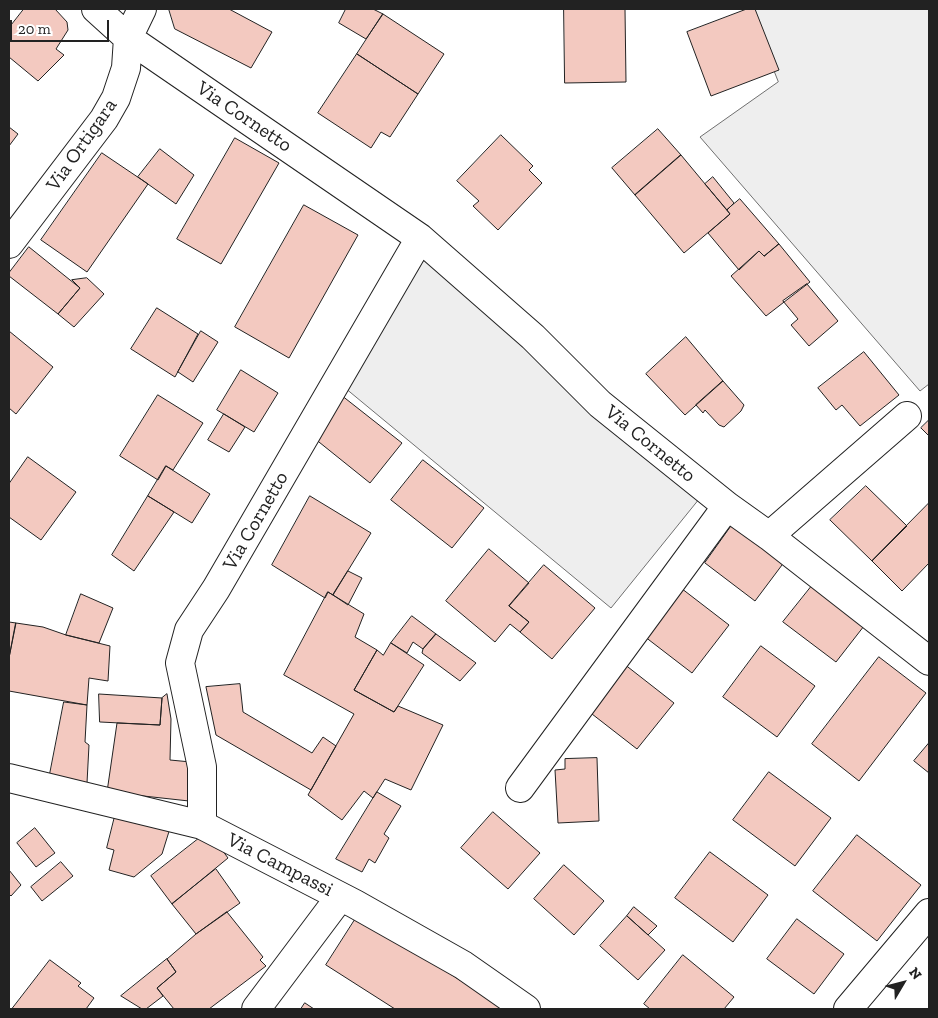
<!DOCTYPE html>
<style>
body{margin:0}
#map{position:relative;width:938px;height:1018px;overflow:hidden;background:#fff;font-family:"Zilla Slab",serif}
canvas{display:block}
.frame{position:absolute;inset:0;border:10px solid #222;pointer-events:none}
.north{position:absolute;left:878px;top:958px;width:50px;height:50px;-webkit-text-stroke:4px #fff;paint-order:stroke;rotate:53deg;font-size:14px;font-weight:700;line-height:20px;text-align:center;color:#222}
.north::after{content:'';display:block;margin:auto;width:18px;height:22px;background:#222;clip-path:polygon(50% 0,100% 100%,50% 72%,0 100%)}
.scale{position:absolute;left:10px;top:20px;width:99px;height:22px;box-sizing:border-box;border:2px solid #222;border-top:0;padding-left:6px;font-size:15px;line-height:18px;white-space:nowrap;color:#222;-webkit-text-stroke:4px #fff;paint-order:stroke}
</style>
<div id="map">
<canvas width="938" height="1018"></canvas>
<div class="frame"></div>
<div class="north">N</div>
<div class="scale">20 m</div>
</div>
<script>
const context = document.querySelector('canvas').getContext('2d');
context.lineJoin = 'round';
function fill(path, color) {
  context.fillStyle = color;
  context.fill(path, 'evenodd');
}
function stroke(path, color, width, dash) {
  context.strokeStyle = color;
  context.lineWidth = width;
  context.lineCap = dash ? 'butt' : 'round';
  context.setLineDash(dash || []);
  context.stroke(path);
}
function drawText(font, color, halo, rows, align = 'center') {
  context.font = font + ' "Zilla Slab",serif';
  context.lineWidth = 4;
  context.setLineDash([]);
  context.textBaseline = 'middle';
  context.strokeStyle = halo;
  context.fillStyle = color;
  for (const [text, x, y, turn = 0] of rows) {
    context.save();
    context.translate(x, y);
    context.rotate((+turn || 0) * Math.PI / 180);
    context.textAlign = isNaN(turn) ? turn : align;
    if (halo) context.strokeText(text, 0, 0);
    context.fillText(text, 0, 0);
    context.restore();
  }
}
const green = new Path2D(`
 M750 9H929V384L920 391 700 137 778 82Z
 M410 234 712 483 611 608 333 378Z`);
fill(green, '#eee');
stroke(green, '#6f6f6f', 1);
const building = new Path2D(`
 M24 9H55L67 22 68 30 56 49 64 55 38 81 9 57V28Z
 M169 9H229L272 32 251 68 175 29Z
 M346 9H373L383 14 366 39 339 23Z
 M564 9H625L626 82 565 83Z
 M747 9H755L779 70 711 96 687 32Z
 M383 14 444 54 418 94 357 54Z
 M357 54 418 94 390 137 381 132 371 148 318 113Z
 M9 127 18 134 9 146Z
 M658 129 681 155 635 195 612 168Z
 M501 135 533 166 529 170 542 183 498 230 473 206 479 201 457 181Z
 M235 138 279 163 221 264 177 239Z
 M160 149 194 175 176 204 138 177Z
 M102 153 148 184 87 272 41 240Z
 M681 155 730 214 684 253 635 195Z
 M713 177 734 203 727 210 705 184Z
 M740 199 779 244 764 256 759 251 739 270 708 233 730 214 727 210Z
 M304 205 358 235 289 358 235 327Z
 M779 244 810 282 766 316 731 276 759 251 764 256Z
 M29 247 80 288 58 314 9 276V273Z
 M87 278 104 294 74 327 58 314 80 288 72 280Z
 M807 284 838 321 809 346 791 325 798 319 783 301Z
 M157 308 198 334 175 377 131 349Z
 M9 331 53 367 16 414 9 408Z
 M201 331 218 342 193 382 178 372Z
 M686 337 723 381 685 415 646 374Z
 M864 352 899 395 860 426 842 405 836 410 818 388Z
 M241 370 278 393 254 432 217 410Z
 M723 381 744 405 741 411 724 427 719 425 705 410 703 413 696 405Z
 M158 395 203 423 173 470 166 466 158 480 120 456Z
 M341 395 402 443 370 483 309 434Z
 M224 414 245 427 229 452 208 440Z
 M929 420V436L921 428Z
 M28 457 76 492 41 540 9 517V484Z
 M423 460 484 508 452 548 391 500Z
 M166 466 210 494 192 523 148 496Z
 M866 486 907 526 872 561 830 520Z
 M148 496 174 512 134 571 112 555Z
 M310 496 371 533 333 595 328 592 325 598 272 565Z
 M929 503V563L902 591 872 561Z
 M737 518 788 557 755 601 705 563Z
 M489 549 529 583 509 606 529 622 520 632 510 624 495 642 446 601Z
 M544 565 595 608 552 659 520 632 529 622 509 606Z
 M348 571 362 578 348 605 333 595Z
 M819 577 871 617 836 662 783 622Z
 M677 585 729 625 692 673 640 633Z
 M328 592 364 614 355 637 377 650 354 690 394 712 398 706 443 725 411 790 385 779 373 798 364 791 342 820 308 795 354 714 284 675Z
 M81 594 113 608 99 643 66 635Z
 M412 616 436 634 423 649 413 642 407 653 391 643Z
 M9 622 16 623 9 658Z
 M16 623 43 627 66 635 110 646 108 681 89 678 87 705 9 691V658Z
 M436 634 476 663 460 681 422 653 423 649Z
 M391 643 424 665 394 712 354 690 377 650 383 655Z
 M761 646 815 686 777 737 723 697Z
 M879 657 926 693 859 781 812 744Z
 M619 660 674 703 637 749 583 707Z
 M240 684 243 712 312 753 323 737 336 746 311 790 216 735 206 687Z
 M99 694 162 698 160 725 100 722Z
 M167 694 171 719 170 760 191 762 189 801 107 792 117 723 160 725 162 698Z
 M64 702 87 705 85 742 89 745 87 783 49 779Z
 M929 743V773L914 761Z
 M597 758 599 821 558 823 555 770 565 769V759Z
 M769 772 831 818 795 866 733 820Z
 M377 792 401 806 384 834 389 838 375 863 369 859 362 872 336 859Z
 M117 808 171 825 162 854 134 877 109 870 114 850 107 848Z
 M493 812 540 853 508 889 461 848Z
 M35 828 55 853 36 867 17 843Z
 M857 835 921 885 877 941 813 891Z
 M202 836 214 839 228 858 172 904 151 876Z
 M710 852 768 895 733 942 675 898Z
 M61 862 73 876 42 901 31 887Z
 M564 865 604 901 574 935 534 899Z
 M216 869 240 903 196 934 172 904Z
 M9 870 21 885 11 896 9 894Z
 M634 907 657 926 648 935 627 916Z
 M227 912 263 957 260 960 266 966 209 1009H174L157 988 176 972 167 959 196 934Z
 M358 915 502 1007 501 1009H395L326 965Z
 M627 916 665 950 638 980 600 946Z
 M797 919 844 954 814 994 767 959Z
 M683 955 734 997 724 1009H650L644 1004Z
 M167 959 176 972 157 988 163 996 146 1009H142L121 996Z
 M50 960 81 983 78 986 94 998 86 1009H12Z
 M305 1003 314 1009H301Z`);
fill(building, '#f3c9c0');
stroke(building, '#222', 1);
const street = new Path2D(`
 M96 9 128 38 420 238 533 337 600 404 727 506 769 536 929 661
 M9 244 104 119 116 98 126 68 128 38 142 9
 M769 536 907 416
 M9 778 202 825 355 904 463 965 526 1009
 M520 788 727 506
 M202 825V767L180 663 189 630 216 589 420 238
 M256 1009 340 897
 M848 1009 929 913`);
stroke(street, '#222', 30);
stroke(street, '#fff', 28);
drawText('20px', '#222', '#fff', [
 ["Via Cornetto",244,117,34],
 ["Via Ortigara",82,145,-55],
 ["Via Cornetto",650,444,39],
 ["Via Cornetto",256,521,-60],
 ["Via Campassi",280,865,27]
]);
</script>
